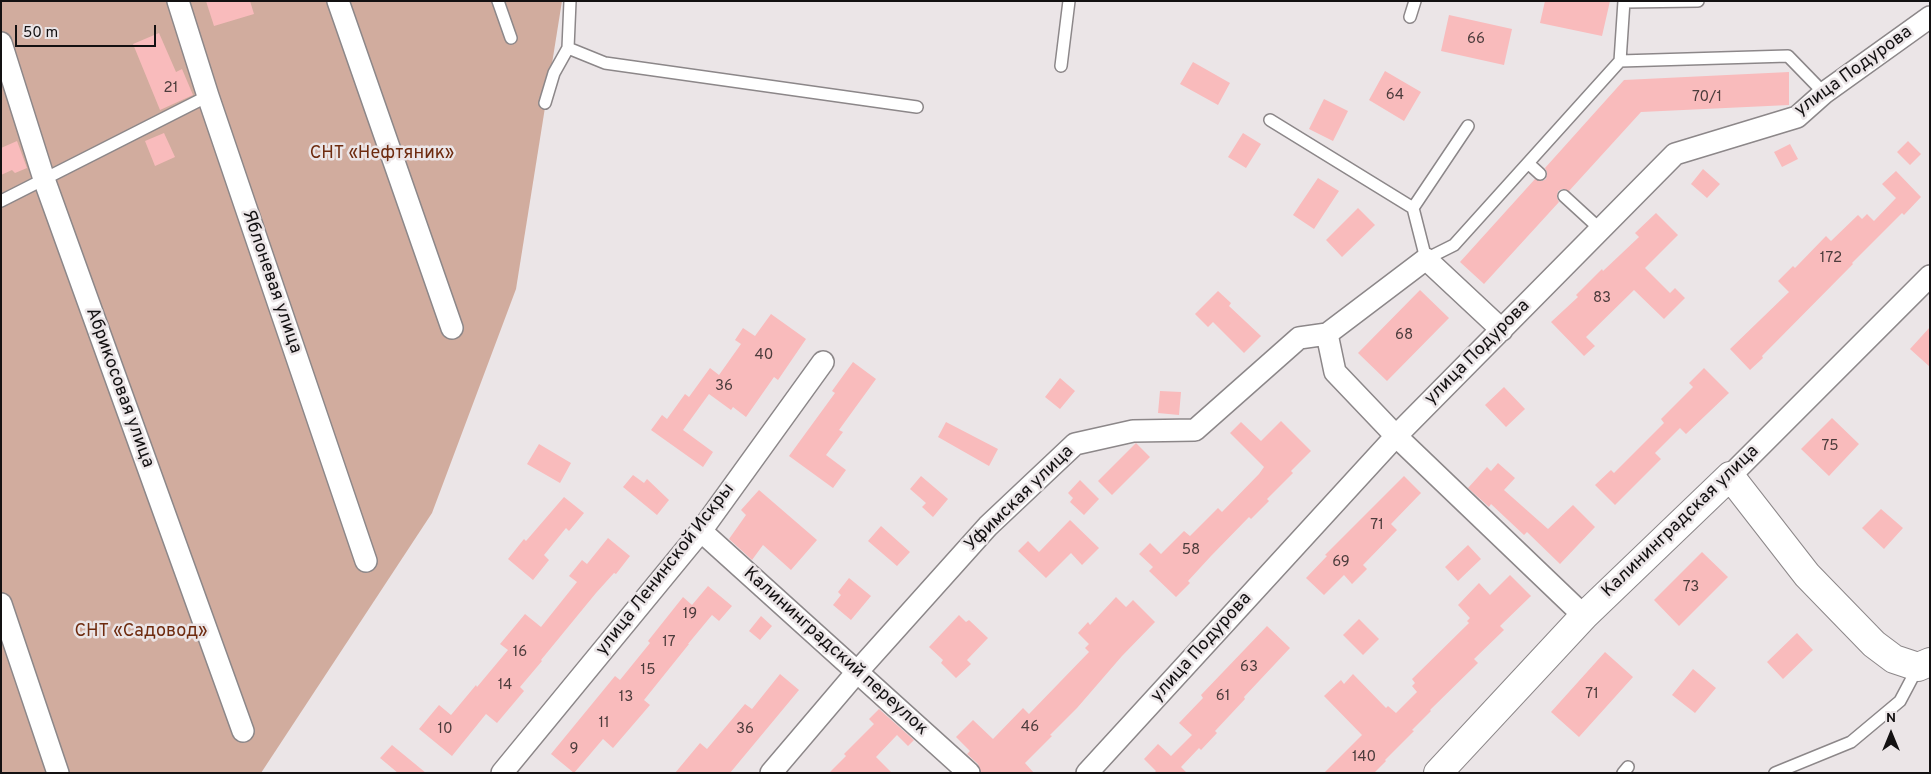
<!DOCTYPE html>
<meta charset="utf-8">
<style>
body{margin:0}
#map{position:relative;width:1931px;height:774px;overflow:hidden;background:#ebe5e7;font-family:Overpass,sans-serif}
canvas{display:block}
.frame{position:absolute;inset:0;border:2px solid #131112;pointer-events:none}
.north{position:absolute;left:1866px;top:709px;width:50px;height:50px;-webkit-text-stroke:4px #ebe5e7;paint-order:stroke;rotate:0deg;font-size:14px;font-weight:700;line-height:20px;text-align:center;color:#131112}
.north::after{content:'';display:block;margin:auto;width:18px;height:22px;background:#131112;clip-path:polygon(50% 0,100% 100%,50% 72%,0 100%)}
.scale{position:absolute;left:15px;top:25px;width:141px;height:22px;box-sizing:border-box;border:2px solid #131112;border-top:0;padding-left:6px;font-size:15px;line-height:18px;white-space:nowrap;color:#131112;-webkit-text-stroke:4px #ebe5e7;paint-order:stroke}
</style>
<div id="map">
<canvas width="1931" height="774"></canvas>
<div class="frame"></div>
<div class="north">N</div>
<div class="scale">50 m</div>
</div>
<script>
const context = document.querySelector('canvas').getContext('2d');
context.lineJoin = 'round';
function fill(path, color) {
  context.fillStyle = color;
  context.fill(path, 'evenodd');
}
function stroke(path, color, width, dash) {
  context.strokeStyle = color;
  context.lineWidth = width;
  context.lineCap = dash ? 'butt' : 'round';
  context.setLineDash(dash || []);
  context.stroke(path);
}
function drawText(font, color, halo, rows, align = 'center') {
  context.font = font + ' Overpass,sans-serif';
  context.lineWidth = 5;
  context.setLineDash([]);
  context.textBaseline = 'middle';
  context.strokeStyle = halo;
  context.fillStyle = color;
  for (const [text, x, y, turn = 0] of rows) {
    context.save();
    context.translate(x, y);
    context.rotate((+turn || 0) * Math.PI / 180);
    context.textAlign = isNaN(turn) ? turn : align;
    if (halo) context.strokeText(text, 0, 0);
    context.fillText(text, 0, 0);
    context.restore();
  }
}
fill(new Path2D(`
 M1 1H562L516 289 432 513 261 773H1Z`), '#d1ac9e');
fill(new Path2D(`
 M206 1H250L254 14 214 26Z
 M1545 1H1610L1602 36 1540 23Z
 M1449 15 1512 29 1504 65 1441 51Z
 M159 33 176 72 182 69 193 95 160 110 133 44Z
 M1193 62 1230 83 1218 105 1180 84Z
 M1385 71 1421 92 1404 121 1369 100Z
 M1789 72V105L1641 112 1569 191 1562 189 1558 191 1557 198 1559 202 1484 284 1460 262 1535 179 1542 181 1546 179 1547 172 1545 168 1624 80Z
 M1324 99 1348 111 1333 141 1309 129Z
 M164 133 175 157 155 166 145 141Z
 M1243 133 1261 144 1246 168 1228 157Z
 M17 141 27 168 15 173 12 170 1 175V148Z
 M1908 141 1921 154 1910 165 1897 152Z
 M1790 144 1798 159 1782 167 1774 152Z
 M1703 169 1720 184 1707 198 1691 184Z
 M1896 171 1921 197 1904 215 1902 213 1852 263 1853 264 1762 356 1763 358 1750 370 1730 349 1789 292 1778 281 1793 266 1795 268 1826 236 1831 241 1858 215 1862 219 1867 214 1874 221 1896 198 1882 184Z
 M1318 178 1339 191 1314 229 1293 215Z
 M1358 208 1375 225 1342 257 1326 240Z
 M1656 213 1678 235 1645 268 1670 293 1675 288 1685 298 1664 319 1634 290 1586 337 1595 346 1584 356 1551 322 1578 297 1576 295 1602 269 1603 271 1639 237 1635 233Z
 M1420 290 1449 318 1387 381 1358 353Z
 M1218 291 1231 303 1229 306 1261 336 1244 353 1213 322 1208 327 1195 314Z
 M771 314 806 339 778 380 774 377 746 417 733 407 731 410 709 394 683 430 713 452 703 467 651 430 662 415 667 419 685 394 689 397 710 368 719 375 741 344 735 340 743 328 755 336Z
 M1930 327V367L1910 349Z
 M853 362 876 379 839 430 843 432 826 455 846 470 833 488 789 456 835 393 832 391Z
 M1704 368 1729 393 1686 434 1680 428 1655 453 1661 459 1615 505 1595 485 1611 470 1614 473 1664 423 1661 419 1693 387 1689 383Z
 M1060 378 1075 391 1060 409 1045 397Z
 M1504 387 1525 409 1506 427 1485 405Z
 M1160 391 1181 392 1179 415 1158 413Z
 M1832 418 1859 444 1829 476 1801 449Z
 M1281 421 1311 451 1291 471 1293 473 1267 499 1269 501 1251 519 1249 517 1211 556 1188 581 1190 583 1176 597 1149 571 1153 567 1139 554 1150 543 1161 554 1184 531 1190 536 1218 508 1222 512 1259 474 1264 467 1230 433 1241 422 1261 441Z
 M946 422 998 449 989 466 938 437Z
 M1136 443 1150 457 1112 495 1098 481Z
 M539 444 571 463 560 483 527 464Z
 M1498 463 1515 478 1504 490 1548 529 1573 505 1595 527 1560 564 1527 532 1524 535 1491 504 1489 507 1468 488 1487 467 1491 471Z
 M633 475 644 483 647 479 669 500 657 515 623 487Z
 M921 476 948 499 933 517 922 507 926 503 910 489Z
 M1404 476 1421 493 1391 524 1397 530 1363 565 1367 569 1352 584 1344 575 1324 595 1306 578 1327 556 1325 555Z
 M1080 480 1099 499 1084 515 1070 502 1073 498 1068 493Z
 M759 490 817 540 791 570 763 545 752 560 729 539 746 515 741 510Z
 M564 497 584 513 569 531 566 528 544 555 549 560 533 580 508 559 524 539 526 541Z
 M1881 509 1903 528 1884 549 1862 528Z
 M1070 520 1099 548 1082 565 1071 553 1046 578 1018 551 1028 541 1039 552Z
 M881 526 910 552 897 566 868 541Z
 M608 538 630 556 616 574 614 573 596 593 541 660 542 661 520 687 524 691 497 723 486 714 452 756 419 729 439 705 451 715 476 685 477 687 508 650 500 644 525 614 541 627 577 582 569 576 582 560 587 564Z
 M1468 545 1481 559 1458 581 1445 567Z
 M1702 552 1728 577 1679 626 1654 600Z
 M1510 575 1531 596 1500 626 1504 630 1474 659 1478 663 1430 710 1431 711 1412 730 1414 731 1385 760 1386 761 1374 773H1324L1362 735 1324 696 1341 680 1344 684 1353 674 1386 708 1388 706 1396 713 1417 692 1412 686 1415 683 1412 679 1469 623 1467 621 1470 618 1458 605 1479 583 1490 595Z
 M849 578 871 596 851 620 833 605 841 595 838 592Z
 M708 586 732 606 719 621 712 615 688 644H689L644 700 650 705 613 748 603 739 574 773 551 754 615 676 620 680 650 643 648 641 683 597 692 605Z
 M1116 597 1126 607 1133 600 1155 622 1122 656 1077 708 1050 735 1052 736 1025 763 1034 773H981L978 764 967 754 970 751 956 737 973 720 993 739 1023 708 1029 714 1089 652 1085 648 1089 644 1078 633 1088 622 1090 625Z
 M959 615 966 622 969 620 988 638 967 660 971 664 956 678 941 663 943 660 929 647Z
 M761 616 772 626 760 640 749 631Z
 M1359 619 1379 639 1363 655 1343 635Z
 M1267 626 1290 648 1244 697 1245 699 1215 731 1217 733 1201 750 1199 748 1181 767 1187 773H1154L1156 771 1144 759 1158 744 1171 756 1192 735 1179 723 1203 698 1201 695Z
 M1797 633 1813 650 1783 679 1767 662Z
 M1605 652 1633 677 1579 737 1551 712Z
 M1693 669 1716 688 1695 713 1672 695Z
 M780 674 799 690 730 773H675L700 743 707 749 745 704 752 709Z
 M879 709 914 740 908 746 897 735 876 757 892 773H829L846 756 844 754 874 724 869 719Z
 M392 745 426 773H398L380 758Z`), '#f9bbbc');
const lane = new Path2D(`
 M498 1 511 38
 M1624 2 1698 1
 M1410 17 1415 1
 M568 48 605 63 917 107
 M1620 61 1788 56 1824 93
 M1061 66 1069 1
 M545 103 554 73 568 48 570 1
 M1270 120 1413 208 1426 259 1454 245 1620 61 1624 1
 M1528 163 1540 174
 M1564 196 1600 229
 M1 201 208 96
 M1413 208 1468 126
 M1623 773 1628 767
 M1775 773 1851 742 1900 701 1918 667`);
const street = new Path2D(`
 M178 1 208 96 366 561
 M338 1 452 328
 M1 43 44 179 243 731
 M1327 334 1335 372 1396 436 1584 616
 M1730 476 1930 276
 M701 531 969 773
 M1 604 58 773
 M502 773 701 531 823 362
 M771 773 857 672 988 526 1075 444 1133 431 1195 430 1299 338 1327 334 1426 259 1502 330
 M1087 773 1396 436 1675 154 1797 117 1824 93 1930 17`);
const secondary = new Path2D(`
 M1438 773 1584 616 1730 476 1807 575 1874 644 1894 659 1918 667 1930 662`);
stroke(lane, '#8c8789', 14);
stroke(street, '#8c8789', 24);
stroke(secondary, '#8c8789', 30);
stroke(lane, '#fff', 11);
stroke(street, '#fff', 21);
stroke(secondary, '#fff', 28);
drawText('15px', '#4c3c3c', null, [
 ["66",1476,40],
 ["21",171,89],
 ["64",1395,96],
 ["70/1",1707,98],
 ["172",1831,259],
 ["83",1602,299],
 ["68",1404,336],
 ["40",764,356],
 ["36",724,387],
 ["75",1830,447],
 ["71",1377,526],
 ["58",1191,551],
 ["69",1341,563],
 ["73",1691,588],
 ["19",690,615],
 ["17",669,643],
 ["16",520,653],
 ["63",1249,668],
 ["15",648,671],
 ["14",505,686],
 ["71",1592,695],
 ["61",1223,697],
 ["13",626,698],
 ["11",604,724],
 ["46",1030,728],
 ["10",445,730],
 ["36",745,730],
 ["9",574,750],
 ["140",1364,758]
]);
drawText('18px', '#131112', '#ebe5e7', [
 ["улица Подурова",1854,72,-36],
 ["Яблоневая улица",271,282,71],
 ["улица Подурова",1478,353,-45],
 ["Абрикосовая улица",119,388,70],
 ["Уфимская улица",1020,499,-44],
 ["Калининградская улица",1681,522,-44],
 ["улица Ленинской Искры",666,570,-52],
 ["улица Подурова",1202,648,-48],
 ["Калининградский переулок",835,652,42]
]);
drawText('18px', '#6e2b0f', '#ebe5e7', [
 ["СНТ «Нефтяник»",382,154],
 ["СНТ «Садовод»",141,632]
]);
</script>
